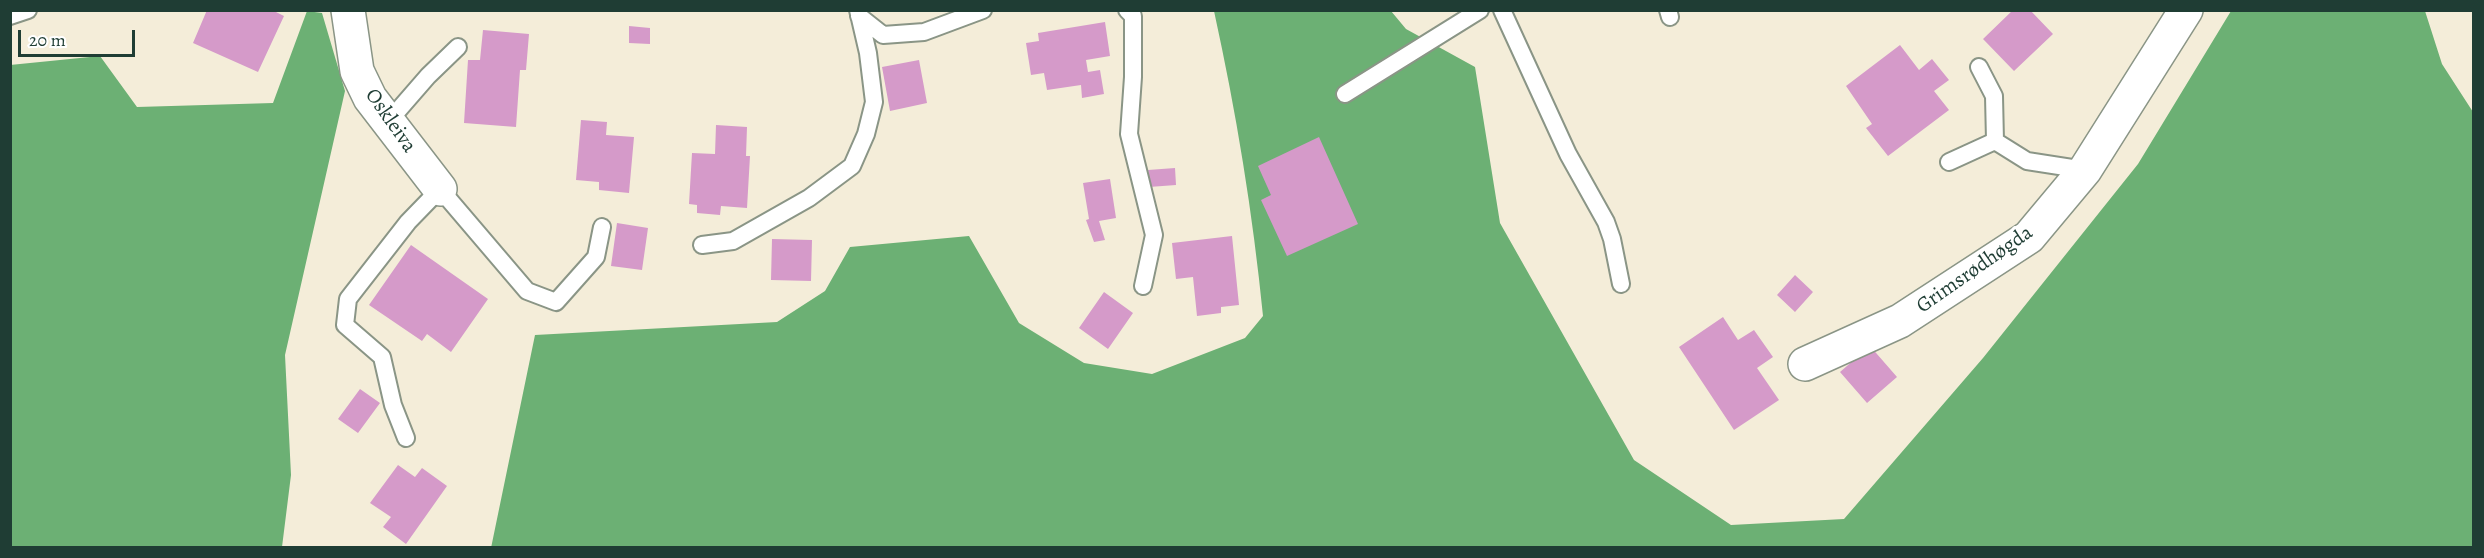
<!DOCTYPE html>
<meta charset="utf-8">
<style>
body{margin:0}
#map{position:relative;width:2484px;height:558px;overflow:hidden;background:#f4edd9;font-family:Alegreya,serif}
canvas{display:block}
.frame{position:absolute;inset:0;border:12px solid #1f3d34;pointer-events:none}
.scale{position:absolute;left:18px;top:30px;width:117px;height:27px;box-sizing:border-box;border:3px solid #1f3d34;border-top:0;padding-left:8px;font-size:18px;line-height:21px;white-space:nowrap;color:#1f3d34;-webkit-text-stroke:4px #fff;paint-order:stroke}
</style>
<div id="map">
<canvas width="2484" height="558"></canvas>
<div class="frame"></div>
<div class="scale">20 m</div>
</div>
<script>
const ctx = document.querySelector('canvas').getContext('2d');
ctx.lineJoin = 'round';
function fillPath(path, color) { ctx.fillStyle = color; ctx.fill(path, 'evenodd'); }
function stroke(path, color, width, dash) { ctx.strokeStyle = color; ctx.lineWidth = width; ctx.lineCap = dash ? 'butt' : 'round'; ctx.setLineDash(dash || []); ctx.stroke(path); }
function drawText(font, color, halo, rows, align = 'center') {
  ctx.font = font + ' Alegreya,serif'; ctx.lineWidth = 6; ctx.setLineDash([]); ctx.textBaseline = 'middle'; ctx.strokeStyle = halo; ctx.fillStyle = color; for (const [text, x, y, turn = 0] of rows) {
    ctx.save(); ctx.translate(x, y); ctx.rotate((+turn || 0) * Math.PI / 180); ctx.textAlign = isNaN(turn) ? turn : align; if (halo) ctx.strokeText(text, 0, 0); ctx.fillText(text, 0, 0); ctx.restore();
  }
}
const forest = new Path2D(`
 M307,11L322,13L345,91L285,355L291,475L282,547H11L10,65L100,56L137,107L273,103Z
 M1214,11H1391L1406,29L1475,67L1500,223L1634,460L1731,525L1844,519L1983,358L2138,164L2231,11H2425L2442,64L2473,112V547L491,548L535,335L777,322L825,291L850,247L969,236L1019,323L1084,363L1152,374L1245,338L1263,316C1253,214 1236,111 1214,11Z`);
const building = new Path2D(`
 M207,10H272L284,16L258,72L193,43Z
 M2013,10H2030L2053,34L2014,71L1983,39Z
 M1105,22L1110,56L1086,60L1088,72L1100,70L1104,94L1082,98L1081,85L1047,90L1044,73L1031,75L1026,43L1039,41L1038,33Z
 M629,26L650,28V44L629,43Z
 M483,30L529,34L526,70H520L516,127L464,123L468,60H480Z
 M1900,45L1919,70L1932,59L1949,80L1934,91L1949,110L1888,156L1866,128L1872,124L1846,86Z
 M919,60L927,103L890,111L882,67Z
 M581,120L607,122L606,135L634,137L629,193L599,190V182L576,180Z
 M716,125L747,127L746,156H750L747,208L721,206L720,215L697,213V205L689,204L692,153L715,154Z
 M1319,137L1358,224L1287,256L1261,200L1271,195L1258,166Z
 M1175,168L1176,185L1149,187L1148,170Z
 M1110,179L1116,218L1099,221L1105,240L1094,242L1086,220L1089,219L1083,183Z
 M617,223L648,228L642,270L611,266Z
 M1232,236L1239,305L1221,307V313L1197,316L1193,277L1176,279L1172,243Z
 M772,239L812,240L811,281L771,280Z
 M411,245L488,299L451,352L427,334L422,341L369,305Z
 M1795,275L1813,292L1795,312L1777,295Z
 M1104,292L1133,313L1108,349L1079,328Z
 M1723,317L1738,340L1754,330L1773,357L1757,368L1779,400L1734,430L1679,347Z
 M1870,346L1897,377L1867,403L1840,372Z
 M360,389L380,403L358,433L338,419Z
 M398,465L415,477L422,468L447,486L406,544L383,527L391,517L370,503Z`);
const lane = new Path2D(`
 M1127,10L1133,16V77L1129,134L1154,235L1143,286
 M1502,10L1568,154L1606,222L1612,239L1621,284
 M1668,10L1670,17
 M10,16L28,10
 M859,16L883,35L924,32L983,10
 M1979,67L1994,96L1995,141L2027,161L2085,170
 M1345,94L1480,10
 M388,122L428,76L458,47
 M1949,162L1995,141
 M702,245L733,241L809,198L852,166L866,134L874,102L868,53L858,10
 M406,438L393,405L382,357L345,325L348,299L408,222L440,189L527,291L556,302L596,257L602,227`);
const street = new Path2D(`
 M348,10L357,71L370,98L440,189
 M1805,364L1900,321L2029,237L2085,170L2186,10`);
const streetNames = [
 ["Oskleiva",390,121,55],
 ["Grimsrødhøgda",1975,270,-35]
];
fillPath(forest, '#6cb074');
fillPath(building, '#d59ac9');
stroke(lane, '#8a9586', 20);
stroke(street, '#8a9586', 36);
stroke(lane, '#fff', 16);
stroke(street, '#fff', 33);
drawText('21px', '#1f3d34', '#fff', streetNames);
</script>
